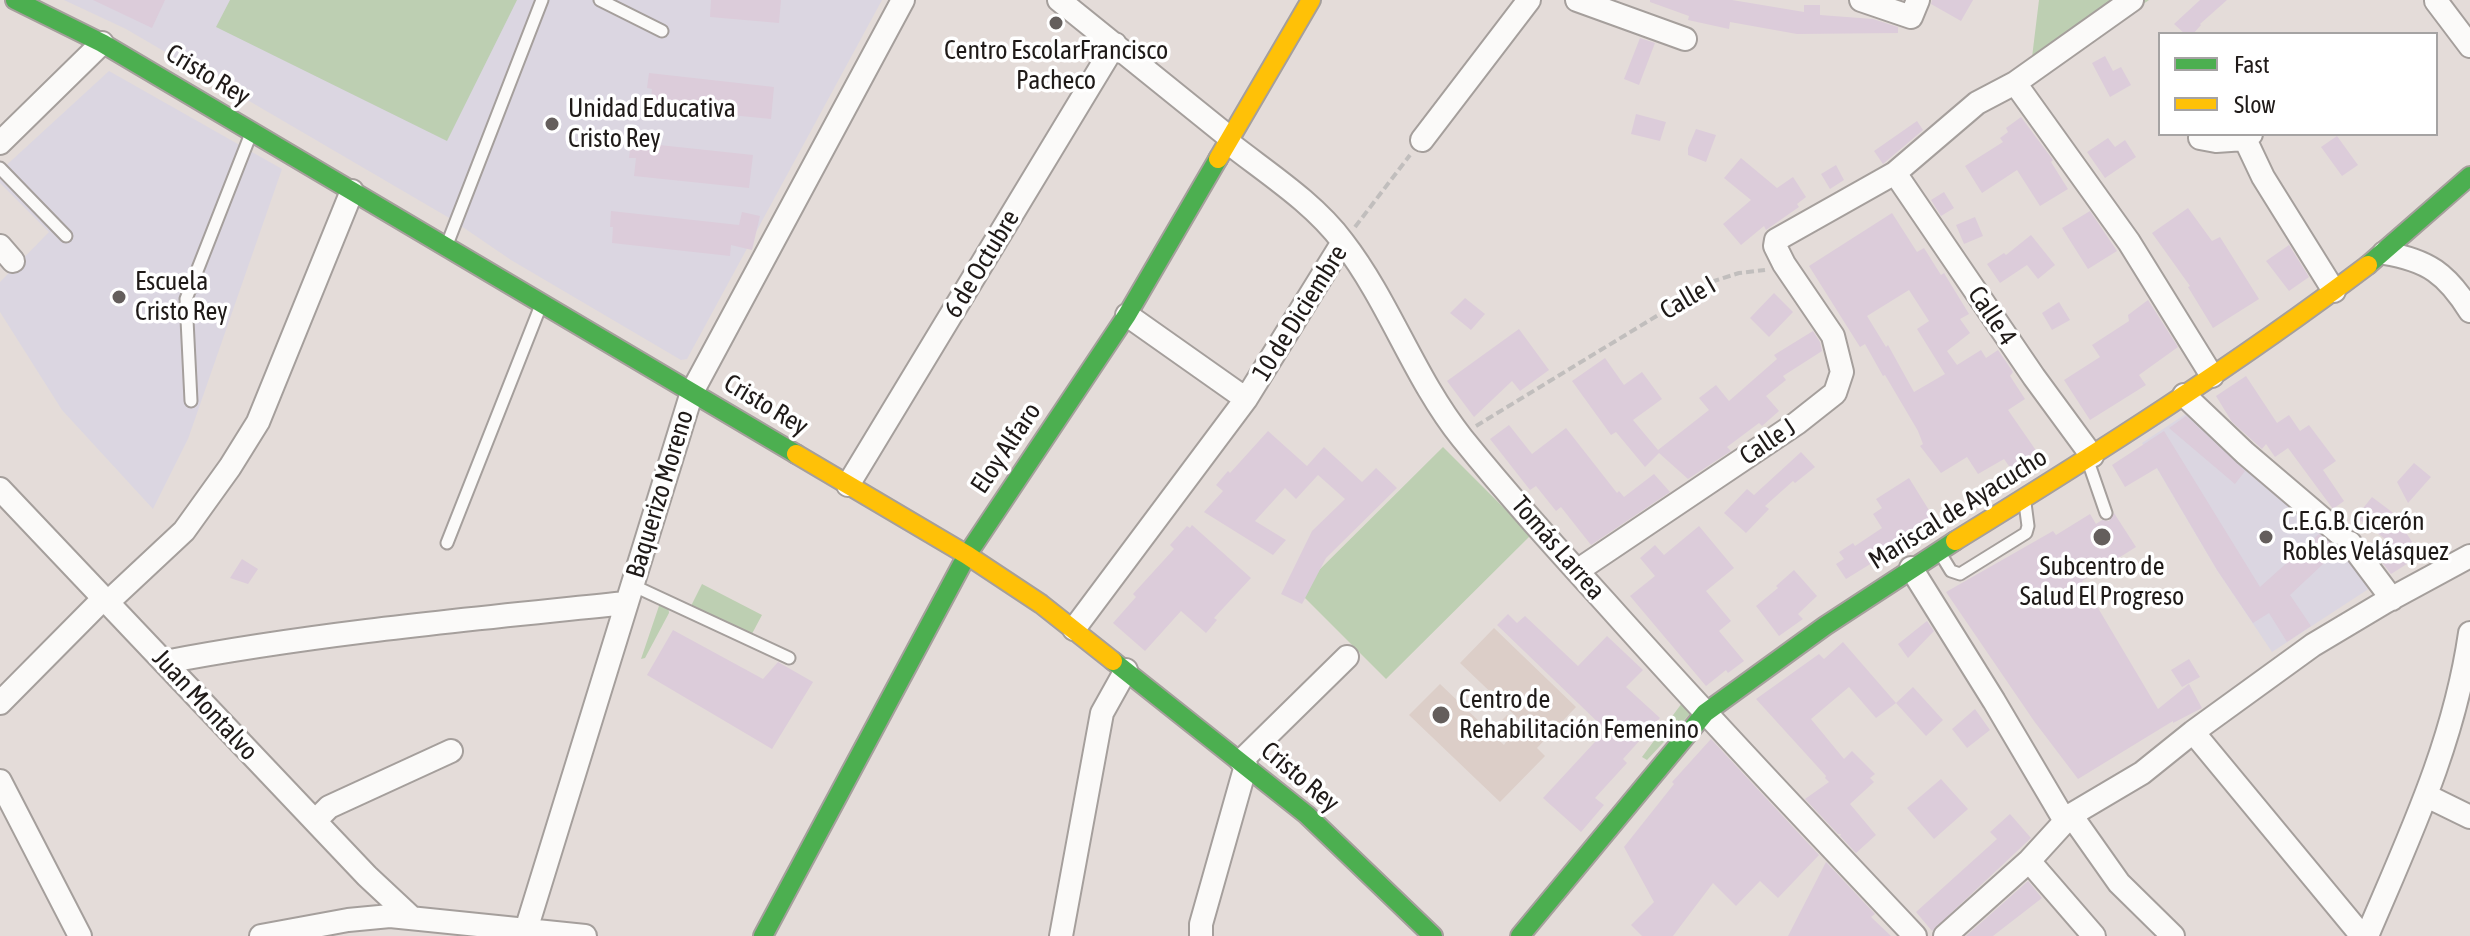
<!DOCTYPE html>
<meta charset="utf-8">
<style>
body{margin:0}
#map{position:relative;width:2470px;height:936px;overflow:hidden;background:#e4dcd9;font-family:"Asap Condensed",sans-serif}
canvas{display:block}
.legend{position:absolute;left:2158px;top:32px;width:280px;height:104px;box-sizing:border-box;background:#fff;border:2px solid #a5a3a3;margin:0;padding:10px 14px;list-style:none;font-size:24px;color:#1f1a18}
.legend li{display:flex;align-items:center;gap:16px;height:40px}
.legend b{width:40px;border:2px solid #a5a3a3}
</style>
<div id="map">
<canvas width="2470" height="936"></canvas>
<ul class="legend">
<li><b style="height:10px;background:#4caf50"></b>Fast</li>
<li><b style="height:10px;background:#ffc107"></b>Slow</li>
</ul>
</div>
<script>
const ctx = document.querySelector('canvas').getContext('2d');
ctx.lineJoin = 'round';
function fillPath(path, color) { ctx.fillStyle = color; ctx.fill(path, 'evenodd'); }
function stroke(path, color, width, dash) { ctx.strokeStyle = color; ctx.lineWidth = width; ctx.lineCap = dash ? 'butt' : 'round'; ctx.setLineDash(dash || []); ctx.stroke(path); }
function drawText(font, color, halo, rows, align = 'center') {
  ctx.font = font + ' "Asap Condensed",sans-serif'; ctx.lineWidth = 7; ctx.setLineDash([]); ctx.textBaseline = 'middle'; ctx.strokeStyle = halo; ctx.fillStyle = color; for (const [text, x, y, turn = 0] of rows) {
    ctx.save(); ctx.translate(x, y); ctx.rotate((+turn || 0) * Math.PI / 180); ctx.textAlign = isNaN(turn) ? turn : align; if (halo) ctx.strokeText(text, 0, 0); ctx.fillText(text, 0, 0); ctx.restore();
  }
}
const built = new Path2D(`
 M1494,628L1576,707L1537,748L1545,756L1500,802L1409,715L1440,684L1504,745L1506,742L1493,729L1507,715L1520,727L1524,724L1460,663Z`);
const education = new Path2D(`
 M64,0H882L687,359L681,360L511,260L451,219L126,29Z
 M109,71L282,169L188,439L153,509L62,410L0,312V282L49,232L0,183V171Z
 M2190,411L2344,545L2373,586L2272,652L2217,570L2142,443Z`);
const green = new Path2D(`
 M230,0H517L447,141L216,27Z
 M2039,0H2149L2029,82Z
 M1443,447L1531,535L1386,679L1298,591Z
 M702,584L762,615L746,645L687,614Z
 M661,600L668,605L669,613L645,658L641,659Z
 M1682,703L1691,713L1647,760L1642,757Z`);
const building = new Path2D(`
 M93,0H165L152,28Z
 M711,0H781L779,23L710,17Z
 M1650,0H1732L1804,12V5H1820V15L1873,19L1898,27V33L1797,34L1730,22L1729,29L1688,20L1689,16L1650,2Z
 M1932,0H1973L1961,21L1931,4Z
 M2200,0H2227L2200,24L2201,25L2193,34H2185L2174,24Z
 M1640,38L1655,43L1639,85L1624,79Z
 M2105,56L2113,71L2121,67L2131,85L2110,97L2092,63Z
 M649,73L774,87L771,119L650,107L652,89L647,88Z
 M1636,114L1666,122L1660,141L1631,134Z
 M2021,117L2053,160L2051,162L2068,189L2040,206L2017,170L1982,193L1965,166L2003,142L2000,138L2008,132L2006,128Z
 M1917,121L1923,130L1883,164L1874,151Z
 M1696,129L1716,135L1706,162L1688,155V148Z
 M2337,136L2358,165L2342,176L2321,147Z
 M2108,138L2115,147L2125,140L2136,157L2105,178L2087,152Z
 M631,142L753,155L749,188L634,176L636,158H629Z
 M1741,158L1777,188L1793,177L1806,197L1797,204L1799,207L1766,230L1764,226L1741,245L1723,224L1751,200L1724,178Z
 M1836,165L1844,180L1830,189L1821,174Z
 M1944,192L1954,208L1941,216L1931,200Z
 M2188,208L2212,241L2220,237L2259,299L2213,328L2188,287L2190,286L2152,233Z
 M611,211L739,225L742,212L760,216L752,250L731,245L730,256L612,243L613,227H610Z
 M2090,211L2117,251L2088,269L2062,228Z
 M1892,213L1917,252L1924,248L1941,275L1944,273L1969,314L1960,319L1970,333L1947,351L1957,365L1981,350L1986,358L1998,350L2013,372L2010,376L2025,399L2008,410L2044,462L2018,479L2004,459L1978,474L1967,457L1941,473L1920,446L1923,444L1918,431L1885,375L1883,376L1865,344L1860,347L1809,266ZM1909,290L1929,321L1917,329L1945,374L1914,392L1888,345L1886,347L1867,316Z
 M1975,217L1983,236L1964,244L1956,225Z
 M2031,235L2055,265L2038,279L2027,265L2000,283L1987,264L2004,253L2006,255Z
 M2289,245L2309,277L2289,291L2266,261Z
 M1774,293L1793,312L1769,337L1750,318Z
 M1465,298L1485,314L1471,330L1450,313Z
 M2148,300L2178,347L2139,375L2146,385L2090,420L2064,380L2100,357L2092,345L2129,321L2128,315Z
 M2059,302L2070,320L2052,330L2042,313Z
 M1519,329L1549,370L1520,391L1512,381L1474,417L1447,381Z
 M1813,331L1820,342L1822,351L1783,376L1786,380L1766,396L1779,411L1762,426L1759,423L1727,447L1731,451L1688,479L1659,453L1645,467L1616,432L1611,435L1572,381L1605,358L1624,385L1642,372L1662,399L1633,420L1658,450L1709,410L1699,398L1716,385L1729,401L1777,359L1774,355Z
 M2246,376L2277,423L2289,415L2300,431L2309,425L2336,461L2323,470L2344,501L2333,509L2288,448L2275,457L2266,444L2262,449L2232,422L2216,396Z
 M2186,416L2245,471L2235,484L2169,428Z
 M1509,425L1532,454L1566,428L1617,493L1619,491L1624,497L1654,474L1670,492L1591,545L1561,507L1556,511L1536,486L1530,490L1490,439Z
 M1268,431L1307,466L1324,447L1362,482L1376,468L1397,488L1326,558L1302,604L1281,594L1312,531L1345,499L1318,475L1296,499L1285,488L1255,521L1286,540L1273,555L1204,512L1223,491L1216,485L1228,471L1230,473Z
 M2164,431L2260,587L2319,534L2337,547L2338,550L2290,595L2311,626L2287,642L2269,613L2253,623L2217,570L2157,468L2125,487L2112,465Z
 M1801,452L1815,467L1795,483L1793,481L1765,506L1769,509L1746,533L1724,513L1747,489L1754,495Z
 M2414,463L2431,477L2408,503L2397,482Z
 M1909,478L1937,523L1846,579L1836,564L1844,559L1839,552L1853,543L1855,546L1882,528L1873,514L1882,508L1876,499Z
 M2372,497L2392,512L2421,555L2391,574L2374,552L2389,542L2356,517Z
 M2114,513L2136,547L2082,581L2158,709L2189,684L2202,708L2173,723V721L2078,779L2034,721L1946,592L2053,531L2056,535L2090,514L2096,524L2102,520L2109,521Z
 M1192,525L1251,578L1214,618L1217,620L1206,633L1181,611L1145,651L1113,623L1136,597L1133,594L1174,549L1170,545L1187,526L1190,528Z
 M1699,526L1734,568L1706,591L1731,621L1719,631L1744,661L1728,673L1726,670L1706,686L1630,596L1655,576L1640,558L1655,545L1664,555Z
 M242,559L258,569L248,584L230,578Z
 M1794,570L1817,596L1798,614L1803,619L1779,636L1756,606L1778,588L1776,586Z
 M1508,614L1517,623L1525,616L1578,666L1607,636L1643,670L1626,687L1660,718L1623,759L1627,763L1595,798L1604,805L1581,832L1543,798L1606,730L1497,625Z
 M1927,621L1934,631L1908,658L1898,644Z
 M673,630L763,679L778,662L813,682L772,749L647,675Z
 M1843,642L1896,703L1876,718L1849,687L1811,719L1844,759L1852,751L1875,774L1870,778L1874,782L1850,804L1876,835L1856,853L1840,836L1841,834H1838L1805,799L1829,782L1825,778L1826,776L1756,699L1819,654L1824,659Z
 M2189,659L2200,677L2182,687L2171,670Z
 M1913,687L1943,720L1926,736L1896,703Z
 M1975,709L1990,730L1967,748L1952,729Z
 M1711,739L1819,855L1778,898L1760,881L1736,906L1713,883L1673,936H1642L1631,925L1654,902L1624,847L1674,784L1672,782Z
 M1941,779L1968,809L1934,839L1907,808Z
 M2010,814L2031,838L1932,931L1916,912L1997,839L1990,832Z
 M1826,862L1875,914L1871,917L1891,936H1788Z
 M2028,881L2042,898L1993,936H1966Z`);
const path = new Path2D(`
 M1355,227L1410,155
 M1476,426L1714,281L1739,273L1765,270`);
const lane = new Path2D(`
 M600,0L662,31
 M0,168L66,236
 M448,242L542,0
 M191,401L186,299L250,136
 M2089,464L2106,513
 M447,543L541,305
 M1940,553L1951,571L1960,574L2026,533L2028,526L2025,503
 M632,585L789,658`);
const street = new Path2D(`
 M1059,0L1230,138
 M1577,0L1685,39
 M1861,0L1911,17L1918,0
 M2436,1L2470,46
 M2015,83L2129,242L2212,376
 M2251,134L2245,139L2263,177L2334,291
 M2200,138L2216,141L2245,139
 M1422,140L1529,0
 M0,143L102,43
 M1229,143C1267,173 1313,202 1343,242C1390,303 1414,378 1462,438C1508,495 1557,549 1606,603C1707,716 1811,826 1915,936
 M1895,173L2034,377L2092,456
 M0,246L13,261
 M2384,253C2428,260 2447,274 2470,311
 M1127,315L1246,399
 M2184,395L2245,453L2339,533
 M848,485L1115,44
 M0,489L367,876L412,918
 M2350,543L2392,599
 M1911,568L1994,701L2062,816L2071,815
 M1577,571L1797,423L1835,393L1842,372L1833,336L1784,264L1775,246L1776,240L1895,173L1977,103L2015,83L2132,0
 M108,602L184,531L230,467L258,422L352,191
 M1074,629L1246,399L1343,242
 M165,662C317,633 472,619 626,603
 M0,703L104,598
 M2193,732L2362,936
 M1241,761L1347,657
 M0,781L80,936
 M2427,796L2470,817
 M2071,815L2119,883L2173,936
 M315,821L329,807L451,751
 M2029,861L2094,936
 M526,930L692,392L903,0
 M261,936L348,920L390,916L585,936
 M1061,936L1102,713L1126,670
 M1201,936V924L1246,765
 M1945,936L2029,861L2071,815L2142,773L2193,732L2313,645L2385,602L2470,556
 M2367,936C2410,835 2454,743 2470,633`);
const fast = new Path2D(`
 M15,0L102,43L796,454
 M2368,265L2470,176
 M1113,661L1307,815L1433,936
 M763,936L967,555L1127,315L1218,159
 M1520,936L1705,713L1825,626L1955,541`);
const slow = new Path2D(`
 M1218,159L1311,0
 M796,454L967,555L1041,604L1113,661
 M1955,541C2096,454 2236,365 2368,265`);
const markers = [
 [1056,23,8,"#645e5c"],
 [552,124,8,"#645e5c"],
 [119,297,8,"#645e5c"],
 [2102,537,10,"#645e5c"],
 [2266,537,8,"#645e5c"],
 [1441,715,10,"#645e5c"]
];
const poiNames = [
 ["Centro EscolarFrancisco",1056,51,"center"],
 ["Pacheco",1056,81,"center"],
 ["Unidad Educativa",568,109],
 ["Cristo Rey",568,139],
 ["Escuela",135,282],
 ["Cristo Rey",135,312],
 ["C.E.G.B. Cicerón",2282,522],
 ["Robles Velásquez",2282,552],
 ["Subcentro de",2102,567,"center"],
 ["Salud El Progreso",2102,597,"center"],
 ["Centro de",1459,700],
 ["Rehabilitación Femenino",1459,730]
];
const streetNames = [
 ["Cristo Rey",208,75,31],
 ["6 de Octubre",982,264,-59],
 ["Calle I",1688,298,-30],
 ["10 de Diciembre",1300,313,-58],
 ["Calle 4",1992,316,56],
 ["Cristo Rey",766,405,31],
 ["Calle J",1768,442,-34],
 ["Eloy Alfaro",1006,448,-56],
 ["Baquerizo Moreno",660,494,-73],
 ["Mariscal de Ayacucho",1958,509,-32],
 ["Tomás Larrea",1558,548,49],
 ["Juan Montalvo",205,705,47],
 ["Cristo Rey",1300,777,40]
];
fillPath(built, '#dccec8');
fillPath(education, '#dbd6e1');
fillPath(green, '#bdcfb2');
fillPath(building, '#dcccda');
stroke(lane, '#a59f9c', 15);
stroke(street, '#a59f9c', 26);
stroke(fast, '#a59f9c', 22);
stroke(slow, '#a59f9c', 22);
stroke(path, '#c1bebd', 4, [8, 4]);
stroke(lane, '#fbfaf9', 11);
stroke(street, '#fbfaf9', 22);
stroke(fast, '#4caf50', 18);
stroke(slow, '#ffc107', 18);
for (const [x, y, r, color] of markers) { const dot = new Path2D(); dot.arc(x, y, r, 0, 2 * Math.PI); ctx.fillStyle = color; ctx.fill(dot); stroke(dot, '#fff', 3); }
drawText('26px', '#1f1a18', '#fff', poiNames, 'left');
drawText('26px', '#1f1a18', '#fff', streetNames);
</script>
